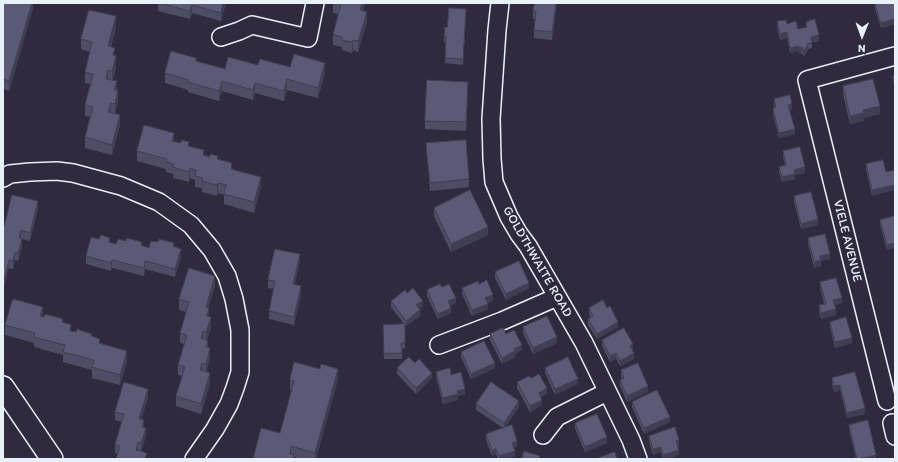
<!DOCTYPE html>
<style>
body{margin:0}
#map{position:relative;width:898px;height:462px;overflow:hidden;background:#2f2a3d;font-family:Itim,sans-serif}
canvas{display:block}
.frame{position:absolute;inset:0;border:4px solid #e8f1f8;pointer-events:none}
.north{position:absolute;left:842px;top:16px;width:40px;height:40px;-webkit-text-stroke:3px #2f2a3d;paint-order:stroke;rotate:181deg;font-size:11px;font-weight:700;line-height:16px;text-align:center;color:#e8f1f8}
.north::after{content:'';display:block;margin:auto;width:14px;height:18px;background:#e8f1f8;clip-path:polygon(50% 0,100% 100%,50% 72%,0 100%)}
</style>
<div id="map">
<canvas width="898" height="462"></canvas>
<div class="frame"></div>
<div class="north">N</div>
</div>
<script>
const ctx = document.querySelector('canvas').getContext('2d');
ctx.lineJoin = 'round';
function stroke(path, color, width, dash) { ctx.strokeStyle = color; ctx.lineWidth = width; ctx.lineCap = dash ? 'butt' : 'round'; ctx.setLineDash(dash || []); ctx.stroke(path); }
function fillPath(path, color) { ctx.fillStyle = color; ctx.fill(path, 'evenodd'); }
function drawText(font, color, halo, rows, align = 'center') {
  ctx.font = font + ' Itim,sans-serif'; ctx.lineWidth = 3.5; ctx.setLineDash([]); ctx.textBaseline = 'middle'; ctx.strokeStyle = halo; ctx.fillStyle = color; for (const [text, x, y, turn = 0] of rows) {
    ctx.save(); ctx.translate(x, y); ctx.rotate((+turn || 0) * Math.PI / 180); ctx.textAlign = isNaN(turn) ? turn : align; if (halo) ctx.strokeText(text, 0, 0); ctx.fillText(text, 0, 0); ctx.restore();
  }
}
const minor = new Path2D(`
 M500,3L497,30L491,119L492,159L494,182L509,217L519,234L528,246L584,343L631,440L638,459
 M221,37L239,31L252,25L308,38L315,3
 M3,178L10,174L30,172L57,171L73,173L121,186L159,202L191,225L212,250L227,276L234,299L240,330V372L235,388L229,404L215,429L194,459
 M439,345L502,321L557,297
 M887,401L807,80L895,56
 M892,423L895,436
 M543,435L557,417L607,392`);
const tertiary = new Path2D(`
 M3,387L52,459`);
const wall = new Path2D(`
 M3,3H33V8L9,91L3,89Z
 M158,3H226L221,21L192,13L190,19L158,11Z
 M333,3H365L363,11L367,22L358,52L353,50L352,53L342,50V47L333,45V34L338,14L333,13Z
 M535,3H557L552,40L534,38V30L535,19H533V11Z
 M875,3L895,24L881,28L875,9Z
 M466,15L463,65L445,63L446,42H444V36L447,27Z
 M777,21L787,24L798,29L806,27V22L819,41L812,42V48L808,49V52H806V55L803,56L802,53L799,54V51L790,53L787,38L780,40L777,27Z
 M116,27L111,47L115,56L116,67L113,80L117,90L118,101L115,114L120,125L112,155L85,148V137L90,117L85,116V105L90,84L85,83V72L90,52L81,49V39Z
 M196,61L225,69L258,65L290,67L325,73L318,98L287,90L284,101L255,93L253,100L222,91L219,101L188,92V90L165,83V73Z
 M893,76H895V93L893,82Z
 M843,86L880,114L864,118V121L850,124L843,94Z
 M468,90L466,131L425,129V121Z
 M774,99L792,110H790L795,134L779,138L773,114V108H775L774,105Z
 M174,142L189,146L204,156L218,159L261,187L254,213L224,204V195L218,193L217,196L202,192V188L195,187V180L190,178L189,182L173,178V174L166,172V169L137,161V151Z
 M426,143L469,179V187L430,191L426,151Z
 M783,151L805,173L795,175V179L782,182L779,172V167L785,165L783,157Z
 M883,160L872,196L866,170V164Z
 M794,196L818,225L801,229L794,202Z
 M434,208L488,235L451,252L434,216Z
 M38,209L30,241L22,239V247L18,261L15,260L13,269L9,268L4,226Z
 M895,216L887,250L880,225V220Z
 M808,238L830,259L821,261V266L814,268L808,244Z
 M110,243L116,244L142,246L149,248L174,247L181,257L175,277L145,269L144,276L112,268L111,271L86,264V256Z
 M300,262L294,284L301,294L294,325L269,319V311L274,289L268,288V280Z
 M495,272L529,288L506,300L495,278Z
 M820,282L842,303L835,305L836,315L821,319L819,311V305L824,304L820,288Z
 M479,284L493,300L488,303V309L472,316L462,294V288Z
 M215,286L208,308L211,327L207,340L210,359L206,372L210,384L201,414L176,406V396L182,376L178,375V365L184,344L180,343V333L186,312L179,310V299Z
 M442,287L456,303L450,306L451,313L438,319L427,296V290Z
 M407,293L423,306L419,309L420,316L406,326L405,325V348L402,349V359H384L383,325L404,324L391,307V301Z
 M589,308H607L618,327L597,339L588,325V319L591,318L589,314Z
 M43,317L63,322L71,331L92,336L100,343L127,361L120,385L92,378V370L63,362V355L34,347V343L5,335V325Z
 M830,322L852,343L835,348L830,327Z
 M523,327L557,343L533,354L523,333Z
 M490,334L522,350L515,354V357L502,364L490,340Z
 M602,340L633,350H632L634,359L620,366L616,359L610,362L602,346Z
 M461,352L495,368L471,379L461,357Z
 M415,363L432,378L416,394L397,374V368Z
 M545,368L578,384L555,395L545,373Z
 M621,370L648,392L627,402L620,386V380L622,379L621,376Z
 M436,372L451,375L465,394L458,396V400L443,404L436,377Z
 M855,372L865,414L847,418L840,390L834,392L832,384V378Z
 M531,378L547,394L541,397L542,405L530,412L517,388V382Z
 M338,379L316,459H301L294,457V459L280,433L292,391L290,390V380Z
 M148,397L141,420L146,436L141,451L147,459L115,453V444L122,422L115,420V412Z
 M632,402L670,422L644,434L632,407Z
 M476,404L519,407L505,427L517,447L514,448L515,456L507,459H498L496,454L492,456L486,440V434L503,428L476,410Z
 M575,423L607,443L585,452L575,429Z
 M849,425L876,459H856L849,430Z
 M649,436L679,446H677L679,455L668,459H663L661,452L653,455L649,441Z`);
const shadedWall = new Path2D(`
 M32,3H33V8L9,91V81Z
 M223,3H226L221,21V13Z
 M362,3H365L360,20V10Z
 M556,3H557L552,40V32Z
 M192,5V13L190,19V11Z
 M367,12V22L358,52V41Z
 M116,16V27L108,57V46Z
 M895,19V24L881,28V23Z
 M787,32V38L780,40V34Z
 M819,35V41L811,43V37Z
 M353,40V50L352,53V42Z
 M799,46V51L790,53V48Z
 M808,46V52H806V55L803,56V50L806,47Z
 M802,47V53L799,54V48Z
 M116,56V67L112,81V71Z
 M325,63V73L318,98V88Z
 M108,70V80L106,79Z
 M287,79V90L284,101V91Z
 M117,81V92L114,90Z
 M222,81V91L219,101V91Z
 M255,83V93L253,100V90Z
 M118,90V101L115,114V104Z
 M111,103V113L108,112Z
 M792,104V110L788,111V105Z
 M880,106V114L864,118V121L850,124V116L863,110Z
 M120,115V125L112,155V145Z
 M795,129V134L779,138V133Z
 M174,133V143L172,141Z
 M805,167V173L795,175V179L782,182V177L794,170Z
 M190,168V178L189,182V172Z
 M261,177V187L254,213V202Z
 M218,183V193L217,196V185Z
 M895,185V190L872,196V190Z
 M38,201V209L30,241V233Z
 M818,219V225L801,229V224Z
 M488,227V235L451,252V244Z
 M21,230V238H19Z
 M22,239V247L18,261V253Z
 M895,243V248L887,250V245Z
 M181,249V257L175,277V269Z
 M15,252V260L13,269V261Z
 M300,254V262L293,292V284Z
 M830,254V259L821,261V266L814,268V262L820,256Z
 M9,260V268L3,292V284Z
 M112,260V268L111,271V263Z
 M145,261V269L144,276V268Z
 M215,276V286L206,317V307Z
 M529,283V288L506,300V294Z
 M301,286V294L294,325V317Z
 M493,295V300L485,304V298Z
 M456,298V303L448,307V301Z
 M842,298V303L833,306V300Z
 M423,301V306L416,311V305Z
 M488,304V309L472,316V310Z
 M43,307V318L40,316Z
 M209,308V318L207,316Z
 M451,308V313L438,319V314Z
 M836,309V315L821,319V313Z
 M420,310V316L406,326V321Z
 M211,317V327L206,342V332Z
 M618,322V327L597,339V334Z
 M203,331V341L201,338Z
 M557,337V343L533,354V348Z
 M852,338V343L835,348V342Z
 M633,344V350L630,352V346Z
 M522,345V350L515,354V357L502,364V358L514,349Z
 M210,348V359L206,374V364Z
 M127,351V361L120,385V375Z
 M616,353V359L610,362V356Z
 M634,353V359L620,366V361Z
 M202,363V373L200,370Z
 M495,363V368L471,379V374Z
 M338,369V379L316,459H315V453Z
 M210,373V384L201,414V404Z
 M432,373V378L416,394V388Z
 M578,379V384L555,395V389Z
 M840,385V390L834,392V386Z
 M648,386V392L627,402V396Z
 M547,388V394L539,398V393Z
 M148,389V397L139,427V419Z
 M465,389V394L458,396V400L443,404V398L457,391Z
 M542,400V405L530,412V406Z
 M519,401V407L504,428V423Z
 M865,408V414L847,418V413Z
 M670,417V422L644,434V428Z
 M144,420V428L142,427Z
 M146,428V436L141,451V443Z
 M607,437V443L585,452V447Z
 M679,440V446L676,447V441Z
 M517,441V447L512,449V443Z
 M138,442V450H136Z
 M661,447V452L653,455V449Z
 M496,449V454L492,456V450Z
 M679,450V455L668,459H663V455Z
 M515,451V456L507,459H499V456Z
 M876,455V459H857Z`);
const building = new Path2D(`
 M3,3H32L9,81L3,79Z
 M160,3H223L221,13L192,5L190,11Z
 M335,3H362L360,10L367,12L358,41L353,40L352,42L342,40V37L333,34L341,4Z
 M535,3H556L552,32L534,30L536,11H533Z
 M875,3H895V19L881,23Z
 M449,8L466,9L463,59L445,58L446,36H444L445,27H447Z
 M89,10L116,16L108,46L115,48L113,55L116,56L112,71L108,70L106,79L117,81L114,90H118L115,104L111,103L108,112L120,115L112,145L85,137L93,107L85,105L93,74L85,72L92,42L81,39Z
 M815,19L819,35L811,37L812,43L807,44L808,46L806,47V49L803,50L802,47L799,48V46L790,48L787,32L780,34L777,21L786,20L787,24L796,21L798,29L807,27L806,22Z
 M171,51L196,58V61L225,69L228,57L258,65L260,59L290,67L294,54L325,63L318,88L287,79L284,91L255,83L253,90L222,81L219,91L188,82L189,80L165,73Z
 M893,76H895V87Z
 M873,79L880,106L863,110L864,113L850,116L843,86Z
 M427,80L468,82L466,122L425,121Z
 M790,95L792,104L788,105L795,129L779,133L773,108L776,107L774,99Z
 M144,125L174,133L172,141L181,143V140L189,142L188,146L204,150L203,155L210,157V154L218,156L217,159L232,163L231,169L261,177L254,202L224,194L226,185L218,183L217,185L202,181L203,178L195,176L196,170L190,168L189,172L173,167L174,164L166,162L167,159L137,151Z
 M466,140L469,179L430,183L426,143Z
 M800,147L805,167L794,170L795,174L782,177L779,167L786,165L783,151Z
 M883,160L886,172L894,170L895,175V185L872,190L866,164Z
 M470,190L488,227L451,244L434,208Z
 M811,192L818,219L801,224L794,196Z
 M12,195L38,201L30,233L21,230L19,238L22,239L18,253L15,252L13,261L9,260L3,284V225L4,226Z
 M895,216V243L887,245L880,220Z
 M825,234L830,254L820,256L821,260L814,262L808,238Z
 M101,235L110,238L109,242L116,244L118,239L126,241L127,238L142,242L141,245L149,248L151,241L158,242L159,239L174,243L173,246L181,249L175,269L145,261L144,268L112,260L111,263L86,256L91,237L99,239Z
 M275,249L300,254L293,284L301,286L294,317L269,311L275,281L268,280Z
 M519,261L529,283L506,294L495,272Z
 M189,268L215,276L206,307L209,308L207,316L211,317L206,332L203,331L201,338L208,341L206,347L210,348L206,364L202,363L200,370L210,373L201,404L176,396L185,367L178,365L187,335L180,333L189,302L179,299Z
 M836,278L842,298L833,300L836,309L821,313L819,305L826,304L820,282Z
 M487,280L493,295L485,298L488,304L472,310L462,288L478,281L479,284Z
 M440,284L442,287L449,284L456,298L448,301L451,308L438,314L427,290Z
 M413,288L423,301L416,305L420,310L406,321L391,301L405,290L407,293Z
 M13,299L43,307L40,316L44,317L45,314L63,319L62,322L71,325L70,331L76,332L77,329L92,334L91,336L100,339L99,343L127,351L120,375L92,367L94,360L63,352L65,345L34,337L35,333L5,325Z
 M603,300L607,308L610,306L618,322L597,334L588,319L593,316L589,308Z
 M547,316L557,337L533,348L523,327Z
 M846,317L852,338L835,342L830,322Z
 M405,324V343H401L402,353L384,354L383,325Z
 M503,328L506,334L514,330L522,345L514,349L515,351L502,358L490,334Z
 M624,328L633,344L630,346L634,353L620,361L616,353L610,356L602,340Z
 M484,341L495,363L471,374L461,352Z
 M409,357L415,363L419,359L432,373L416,388L397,368Z
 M568,357L578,379L555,389L545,368Z
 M294,362L320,369L321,364L338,369L315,453L291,446L290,454L294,455L293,459H253L261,428L280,433L294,381L290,380Z
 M638,363L648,386L627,396L620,380L624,378L621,370Z
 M450,368L451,375L461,372L465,389L457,391L458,394L443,398L436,372Z
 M855,372L865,408L847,413L840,385L834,386L832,378Z
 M539,374L547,388L539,393L542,400L530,406L517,382L529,376L531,378Z
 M124,382L148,389L139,419L144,420L142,427L146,428L141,443L138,442L136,450L147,453L145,459H116L120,446L115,444L124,414L115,412Z
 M491,382L519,401L504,423L476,404Z
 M657,390L670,417L644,428L632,402Z
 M597,414L607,437L585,447L575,423Z
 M868,420L876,455L857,459L849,425Z
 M512,425L517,441L512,443L515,451L499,456L496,449L492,450L486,434Z
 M675,427L679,440L676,441L679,450L663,455L661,447L653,449L649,436Z
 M524,451L540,456L539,459H522Z
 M615,452L617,459H595Z`);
const streetNames = [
 ["VIELE AVENUE",847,241,76],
 ["GOLDTHWAITE ROAD",537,262,60]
];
stroke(minor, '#e8f1f8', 20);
stroke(tertiary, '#e8f1f8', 24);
stroke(minor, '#2f2a3d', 17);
stroke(tertiary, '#2f2a3d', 21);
fillPath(wall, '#4f4d66');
fillPath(shadedWall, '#403e53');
fillPath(building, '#5c5977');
stroke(building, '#403e53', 1);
drawText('13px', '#e8f1f8', '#2f2a3d', streetNames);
</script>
